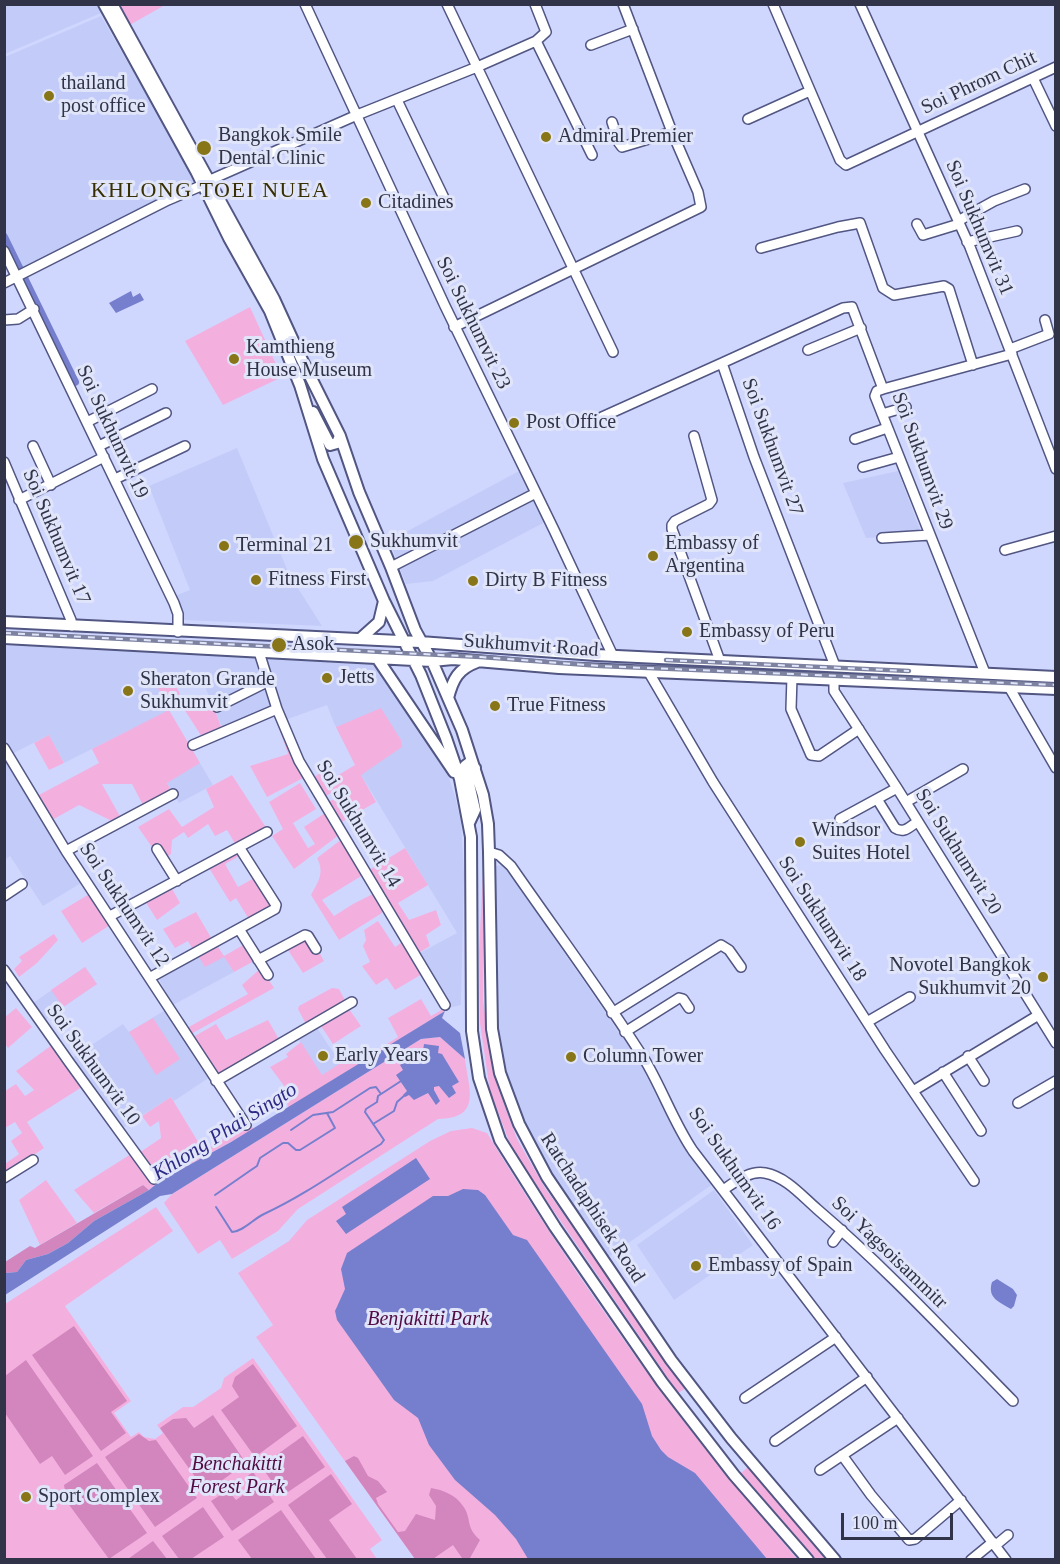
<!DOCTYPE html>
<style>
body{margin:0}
#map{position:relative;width:1060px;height:1564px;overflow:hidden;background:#d0d7ff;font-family:"Times New Roman",serif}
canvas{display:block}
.frame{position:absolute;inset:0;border:6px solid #313448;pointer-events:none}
.scale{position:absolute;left:841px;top:1513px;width:112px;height:27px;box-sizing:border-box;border:3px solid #313448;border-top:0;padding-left:8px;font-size:18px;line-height:21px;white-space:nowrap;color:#313448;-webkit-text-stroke:4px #e1e5fa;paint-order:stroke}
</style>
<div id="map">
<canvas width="1060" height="1564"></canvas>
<div class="frame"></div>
<div class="scale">100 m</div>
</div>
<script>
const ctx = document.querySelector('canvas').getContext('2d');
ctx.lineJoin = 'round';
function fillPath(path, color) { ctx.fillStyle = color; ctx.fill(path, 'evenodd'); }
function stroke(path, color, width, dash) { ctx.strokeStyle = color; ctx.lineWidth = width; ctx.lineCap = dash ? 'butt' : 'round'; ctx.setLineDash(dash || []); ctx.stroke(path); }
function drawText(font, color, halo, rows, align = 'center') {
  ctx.font = font + ' "Times New Roman",serif'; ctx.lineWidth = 6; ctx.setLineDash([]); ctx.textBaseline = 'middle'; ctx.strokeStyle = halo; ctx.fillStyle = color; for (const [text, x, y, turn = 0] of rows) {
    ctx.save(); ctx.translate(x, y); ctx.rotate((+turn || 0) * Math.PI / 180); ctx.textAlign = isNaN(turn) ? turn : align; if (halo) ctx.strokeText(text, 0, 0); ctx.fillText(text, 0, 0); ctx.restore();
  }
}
const built = new Path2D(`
 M5,4L97,5L101,13L5,54Z
 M101,16L196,181L22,268L5,232V57Z
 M237,448L289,574L322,626L182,620L172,597L190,590L149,486Z
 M521,470L547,521L433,581L406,584L389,541Z
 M898,471L922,535L866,538L843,483Z
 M97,644L152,652L378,665L444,763L455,796L461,822L464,874L461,1005L448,1008L416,955L457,933L361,775L334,723L327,705L285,720L282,710L225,734L200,675L155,680L170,713L213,785L179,803L134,728L64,763L49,735L12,754L5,741L4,646Z
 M4,752L83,882L43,906L10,856L5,860Z
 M504,865L640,1063L688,1151L713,1184L607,1258L519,1122L501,1074L492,1024L494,866Z
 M216,944L234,972L173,1005L157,976Z
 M85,967L97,984L45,1020L33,1003Z
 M167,1009L210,1077L174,1101L171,1097L121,1129L87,1082L72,1058L123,1024L129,1032Z
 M317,1028L345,1070L326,1082L298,1039Z
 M714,1190L753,1245L674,1300L637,1245Z`);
const green = new Path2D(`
 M117,5H165L128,26Z
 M250,307L282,377L223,405L185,341Z
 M172,678L180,694L166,704L154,680Z
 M209,695L222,729L202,737L184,709L199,698Z
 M381,708L401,740L402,747L361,775L376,802L340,823L328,802L347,793L343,786L324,797L313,778L320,773L325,783L355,765L336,727Z
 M169,710L200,763L167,783L172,792L144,807L132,784H102L122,820L116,823L79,805L52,820L37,796L99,763L92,749Z
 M276,712L305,777L267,797L250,766L288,754L274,713Z
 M49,735L64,763L49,770L34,743Z
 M232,775L267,829L236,845L227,830L215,836L208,824L188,838L184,832L172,840L171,854L165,858L154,850L138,827L169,809L182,827L214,807L206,789Z
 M300,783L316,809L293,823L308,848L315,844L304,827L325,813L339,835L294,869L272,836L283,829L269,802Z
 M342,839L363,875L322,900L334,916L353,904L375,893L383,907L382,913L339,940L311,895C318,882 325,873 317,858Z
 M405,848L428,885L398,903L409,920L436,910L441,925L426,935L430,946L417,954L369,870Z
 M238,851L241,855L225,864L238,887L256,877L274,905L250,921L236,898L230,902L209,868Z
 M484,852L483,1001L496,1082L508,1115L517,1139L545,1188L686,1388L678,1393L521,1163L509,1141L490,1091L480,1023L479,952Z
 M171,887L180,903L157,920L145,901Z
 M91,893L112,924L82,943L61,911Z
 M196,912L213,941L194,952L188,941L175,948L163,929Z
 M378,921L395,947L404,941L424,973L395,990L387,978L376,985L362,966L370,962L363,946L366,940L364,930Z
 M54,934L58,940L37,963L19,977L14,969L22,961L19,957Z
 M303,937L319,952L324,961L303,973L286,947Z
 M216,944L224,956L245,944L256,960L234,972L224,957L205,967L197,954Z
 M85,967L97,984L63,1007L51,990Z
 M261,968L274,988L191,1034L187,1028L248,994L242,985Z
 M332,988L339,989L346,1002L307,1026L298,1009L299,1006Z
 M421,999L431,1016L447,1007L445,1011L288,1108L285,1087L270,1067L288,1057L286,1054L301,1042L322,1075L358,1052L363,1059L398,1037L388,1018Z
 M16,1008L32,1027L8,1048L5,1044V1017Z
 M349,1009L361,1026L333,1044L321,1026Z
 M153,1018L180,1059L156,1075L129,1032Z
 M268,1020L280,1041L217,1077L193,1037L216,1024L226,1040Z
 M440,1037L465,1059C469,1091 482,1118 438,1119L298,1209L278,1231L232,1259L220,1240L198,1254L164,1203L172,1194L421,1039Z
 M52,1045L82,1087L27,1122L44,1148L5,1175V1164L19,1154L11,1141L22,1133L15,1122L5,1128V1091L16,1084L25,1096L34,1090L16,1071Z
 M171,1097L203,1150L250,1125L254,1129L160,1181L149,1190L143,1185L94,1213L74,1190L131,1154L139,1153L161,1138L159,1121L150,1127L142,1116Z
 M472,1128L487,1133C540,1220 597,1304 657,1386C701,1446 750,1503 797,1559H415L256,1337L273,1325L238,1273L289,1241L307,1220L430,1141L451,1131Z
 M46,1180L77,1223L40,1245L19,1200Z
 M156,1207L173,1231L65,1306L131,1401L114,1413L131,1437L139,1432L144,1437L155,1439L163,1433L157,1425L183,1407H193L221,1388L224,1378L253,1358L382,1540L370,1549L377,1559H5V1304Z
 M748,1467L825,1559H816L741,1473Z`);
const forest = new Path2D(`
 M143,1185L149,1190L94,1221L68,1243L48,1254L26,1260L17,1272L5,1273V1262L30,1246L35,1248Z
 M74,1326L127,1401L111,1412L126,1433L101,1451L32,1355Z
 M26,1360L93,1456L65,1475L52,1456L40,1464L5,1413V1376Z
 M253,1364L297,1426L255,1457L221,1410L239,1397L232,1386L235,1377Z
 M213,1415L246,1463L206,1492L160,1428L173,1419L186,1418L194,1428Z
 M139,1434L149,1441L156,1440L197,1498L155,1527L105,1457Z
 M303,1436L325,1467L282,1496L261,1466Z
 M354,1456L358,1458L368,1476L378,1481L387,1492L376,1498L378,1504L398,1532L405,1531L416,1514L435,1520L436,1506L429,1495L431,1488C443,1490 456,1495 463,1506C472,1518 465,1527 480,1540L470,1558H462L453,1545L433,1559H415L345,1461Z
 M97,1463L147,1533L109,1559L67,1502L64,1485Z
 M253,1472L274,1502L232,1531L211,1501L228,1490L236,1500L253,1488L246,1477Z
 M331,1474L352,1504L329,1520L357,1559H327L288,1505Z
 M203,1507L224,1537L191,1559H179L162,1536Z
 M281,1510L316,1559H252L238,1540Z
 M153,1541L167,1559H128Z`);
const water = new Path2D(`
 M131,291L133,297L140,293L144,300L116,313L109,303Z
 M445,1011L442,1018L460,1033L465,1059L440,1037L421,1039L172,1194L160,1196L5,1295V1273L17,1272L26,1260L48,1254L68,1243L94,1221L149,1190L160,1181L231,1142Z
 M424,1044L439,1046L438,1053L442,1054L459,1082L452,1086L456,1093L449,1098L439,1086L434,1087V1090L440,1101L436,1105L428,1093L414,1100L409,1095L405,1097L403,1095L407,1091L396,1075L403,1070L400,1065L413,1056L415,1050L423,1051Z
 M416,1158L430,1179L346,1234L336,1221L346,1214L342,1207Z
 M463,1189L478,1190L485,1195L513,1235L527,1240L642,1404L652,1436L661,1450L668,1457L695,1473L767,1559H528L516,1539L495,1515L455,1480L429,1445L418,1418L394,1400L337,1320L335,1311L345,1289L341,1269L347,1253L433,1196H448Z
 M997,1279L1013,1289L1017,1295L1014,1306L1011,1309C999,1302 987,1298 992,1282Z`);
const stream = new Path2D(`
 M373,1124L394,1111L397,1102L405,1095
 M291,1130L313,1115L333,1112L370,1088L376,1087L381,1094
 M215,1195L251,1170L257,1166L260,1158L283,1143H288L296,1150H300L335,1128L327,1113
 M216,1207L232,1232C244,1231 253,1219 264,1214C305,1195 342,1168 381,1144L384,1140L365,1112L366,1109L377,1102L378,1096L401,1081`);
const canal = new Path2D(`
 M4,237L75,382`);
const minor = new Path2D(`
 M305,4L445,306L554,530L613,656
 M447,4L613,352
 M773,4L840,160L846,165L1056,67
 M860,4L970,247L1056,469
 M536,41L592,155
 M591,45L633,29
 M1033,78L1056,126
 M397,100L445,200
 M748,119L810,91
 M612,122L619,143L622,147L672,132
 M210,180L357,115L477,67L536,41L546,32L535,4
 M958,221L994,201L1025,189
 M917,224L923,235L959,224
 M967,242L1017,231
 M761,248L838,227L860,223L883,288L894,295L944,286L949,289L973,365
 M4,251L174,603L178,614V632
 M4,283L168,200L203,185
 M4,320L18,319L34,309
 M454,327L701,207L698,192L672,132L623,4
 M1010,349L1049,334L1045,320
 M808,350L861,328
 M722,363L843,308L852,307L883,389
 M882,414L906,407
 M602,417L722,363L754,457L835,666
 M87,422L152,389
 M694,436L712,500L709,504L675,521L672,525V529L720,661
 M855,439L887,428
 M33,446L51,485
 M99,446L166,413
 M4,462L71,620L72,626
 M863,467L899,457
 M115,479L185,446
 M19,500L104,457
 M882,538L930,535
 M1005,550L1056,536
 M391,567L536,493
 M259,652L277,709L299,761L445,1005
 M648,671L713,782L885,1050L974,1181
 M985,673L875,396L877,391L883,389L1012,354
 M792,677L791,709L811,755L819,756L859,729
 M834,679V691L897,788L1056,1043
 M1009,687L1056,768
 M217,707L267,682
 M193,745L277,709
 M4,748L66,851L246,1125
 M877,799L895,828C904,834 909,827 917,822
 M906,802L963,769
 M840,819L897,788
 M157,849L177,881
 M66,851L173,794
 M489,852L499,855L511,866C556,931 604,995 646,1062C663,1091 674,1123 693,1151L1006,1560
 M4,896L22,884
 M110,916L267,832
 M239,929L268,975
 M258,960L305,935L308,936L316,949
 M4,970L69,1062L154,1179
 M151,977L275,909L276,905L239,847
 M612,1013L721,945L729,950L741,967
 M867,1022L910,997
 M625,1032L679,998L683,999L689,1008
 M968,1056L984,1081
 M943,1072L981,1131
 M216,1081L352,1002
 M913,1091L1037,1016
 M1018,1103L1056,1081
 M4,1178L33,1160
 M723,1190C735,1182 750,1170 765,1173C786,1177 801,1195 817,1209C886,1268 949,1336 1013,1401
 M833,1242L842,1230
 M745,1398L836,1337
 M775,1441L867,1377
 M842,1455L871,1495L909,1540L915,1539L961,1500
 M820,1470L898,1418
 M996,1545L1008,1535
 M971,1560L993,1542`);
const major = new Path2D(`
 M104,4L196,171L229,238L270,311L300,385L323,459L384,601L421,675L446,738L460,779L471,837L472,1031L479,1078L500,1140L555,1227L662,1382L734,1475L808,1560
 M112,4L274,299L301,358L340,436L359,492L391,567L415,630L432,661L462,730L483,795L488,824L489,852L492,1029L500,1073L519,1124L547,1177L671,1360L731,1438L835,1560
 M313,412L330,445L337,443L340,436
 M4,622L420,642L596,655L1056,677
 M4,638L432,661L453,659L559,668L1056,689
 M360,639L379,622L384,601
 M377,658L454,772
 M448,698C453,679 458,669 477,662
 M469,823L475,810L465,766L469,763L475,768`);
const rail = new Path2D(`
 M4,633L481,657L600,666L1056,685
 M666,660L909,671`);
const markers = [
 [49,96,6,"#877518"],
 [546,137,6,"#877518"],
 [204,148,8,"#877518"],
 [366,203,6,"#877518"],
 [234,359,6,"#877518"],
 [514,423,6,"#877518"],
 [356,542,8,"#877518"],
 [224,546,6,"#877518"],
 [653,556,6,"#877518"],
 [256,580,6,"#877518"],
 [473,581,6,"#877518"],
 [687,632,6,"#877518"],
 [279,645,8,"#877518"],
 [327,678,6,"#877518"],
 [128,691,6,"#877518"],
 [495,706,6,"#877518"],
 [800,842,6,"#877518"],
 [1043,977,6,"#877518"],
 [323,1056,6,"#877518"],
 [571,1057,6,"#877518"],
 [696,1266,6,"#877518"],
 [26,1497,6,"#877518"]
];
const streetNames = [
 ["Soi Phrom Chit",979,83,-25],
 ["Soi Sukhumvit 31",979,228,67],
 ["Soi Sukhumvit 23",473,323,64],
 ["Soi Sukhumvit 19",112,432,65],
 ["Soi Sukhumvit 27",772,447,70],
 ["Soi Sukhumvit 29",922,461,70],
 ["Soi Sukhumvit 17",56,537,67],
 ["Sukhumvit Road",531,646,4],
 ["Soi Sukhumvit 14",358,824,59],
 ["Soi Sukhumvit 20",958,852,58],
 ["Soi Sukhumvit 12",124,905,56],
 ["Soi Sukhumvit 18",822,919,57],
 ["Soi Sukhumvit 10",93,1065,54],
 ["Soi Sukhumvit 16",734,1169,55],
 ["Ratchadaphisek Road",592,1208,57],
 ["Soi Yagsoisammitr",889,1253,44]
];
const poiNames = [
 ["thailand",61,84],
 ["post office",61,107],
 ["Bangkok Smile",218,136],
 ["Dental Clinic",218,159],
 ["Admiral Premier",558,137],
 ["Citadines",378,203],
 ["Kamthieng",246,348],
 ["House Museum",246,371],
 ["Post Office",526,423],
 ["Sukhumvit",370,542],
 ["Embassy of",665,544],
 ["Argentina",665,567],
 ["Terminal 21",236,546],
 ["Fitness First",268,580],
 ["Dirty B Fitness",485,581],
 ["Embassy of Peru",699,632],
 ["Asok",292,645],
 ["Jetts",339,678],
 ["Sheraton Grande",140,680],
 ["Sukhumvit",140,703],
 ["True Fitness",507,706],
 ["Windsor",812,831],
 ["Suites Hotel",812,854],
 ["Novotel Bangkok",1031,966,"right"],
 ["Sukhumvit 20",1031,989,"right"],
 ["Early Years",335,1056],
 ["Column Tower",583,1057],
 ["Embassy of Spain",708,1266],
 ["Sport Complex",38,1497]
];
const parkNames = [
 ["Benjakitti Park",428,1320],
 ["Benchakitti",237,1465],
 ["Forest Park",237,1488]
];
const waterNames = [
 ["Khlong Phai Singto",225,1132,-32]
];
const quarterNames = [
 ["KHLONG TOEI NUEA",210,191]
];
fillPath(built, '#c3cbf9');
fillPath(green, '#f3b0df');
fillPath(forest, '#d286bd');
fillPath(water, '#767fcd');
stroke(stream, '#767fcd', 2);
stroke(canal, '#767fcd', 8);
stroke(minor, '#515682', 12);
stroke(major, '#515682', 14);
stroke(minor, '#fff', 9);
stroke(major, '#fff', 10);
stroke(rail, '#7d82a0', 4.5);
stroke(rail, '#e1e5fa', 2, [7]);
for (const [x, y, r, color] of markers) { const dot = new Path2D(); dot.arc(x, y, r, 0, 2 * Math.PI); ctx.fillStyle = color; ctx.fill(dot); stroke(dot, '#e1e5fa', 2); }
drawText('20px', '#313448', '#e1e5fa', streetNames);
drawText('20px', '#313448', '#e1e5fa', poiNames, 'left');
drawText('italic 20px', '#510c43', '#e1e5fa', parkNames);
drawText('italic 21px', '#2d2a85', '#e1e5fa', waterNames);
ctx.letterSpacing = '1.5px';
drawText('22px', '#383004', '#e1e5fa', quarterNames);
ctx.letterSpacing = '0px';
</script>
